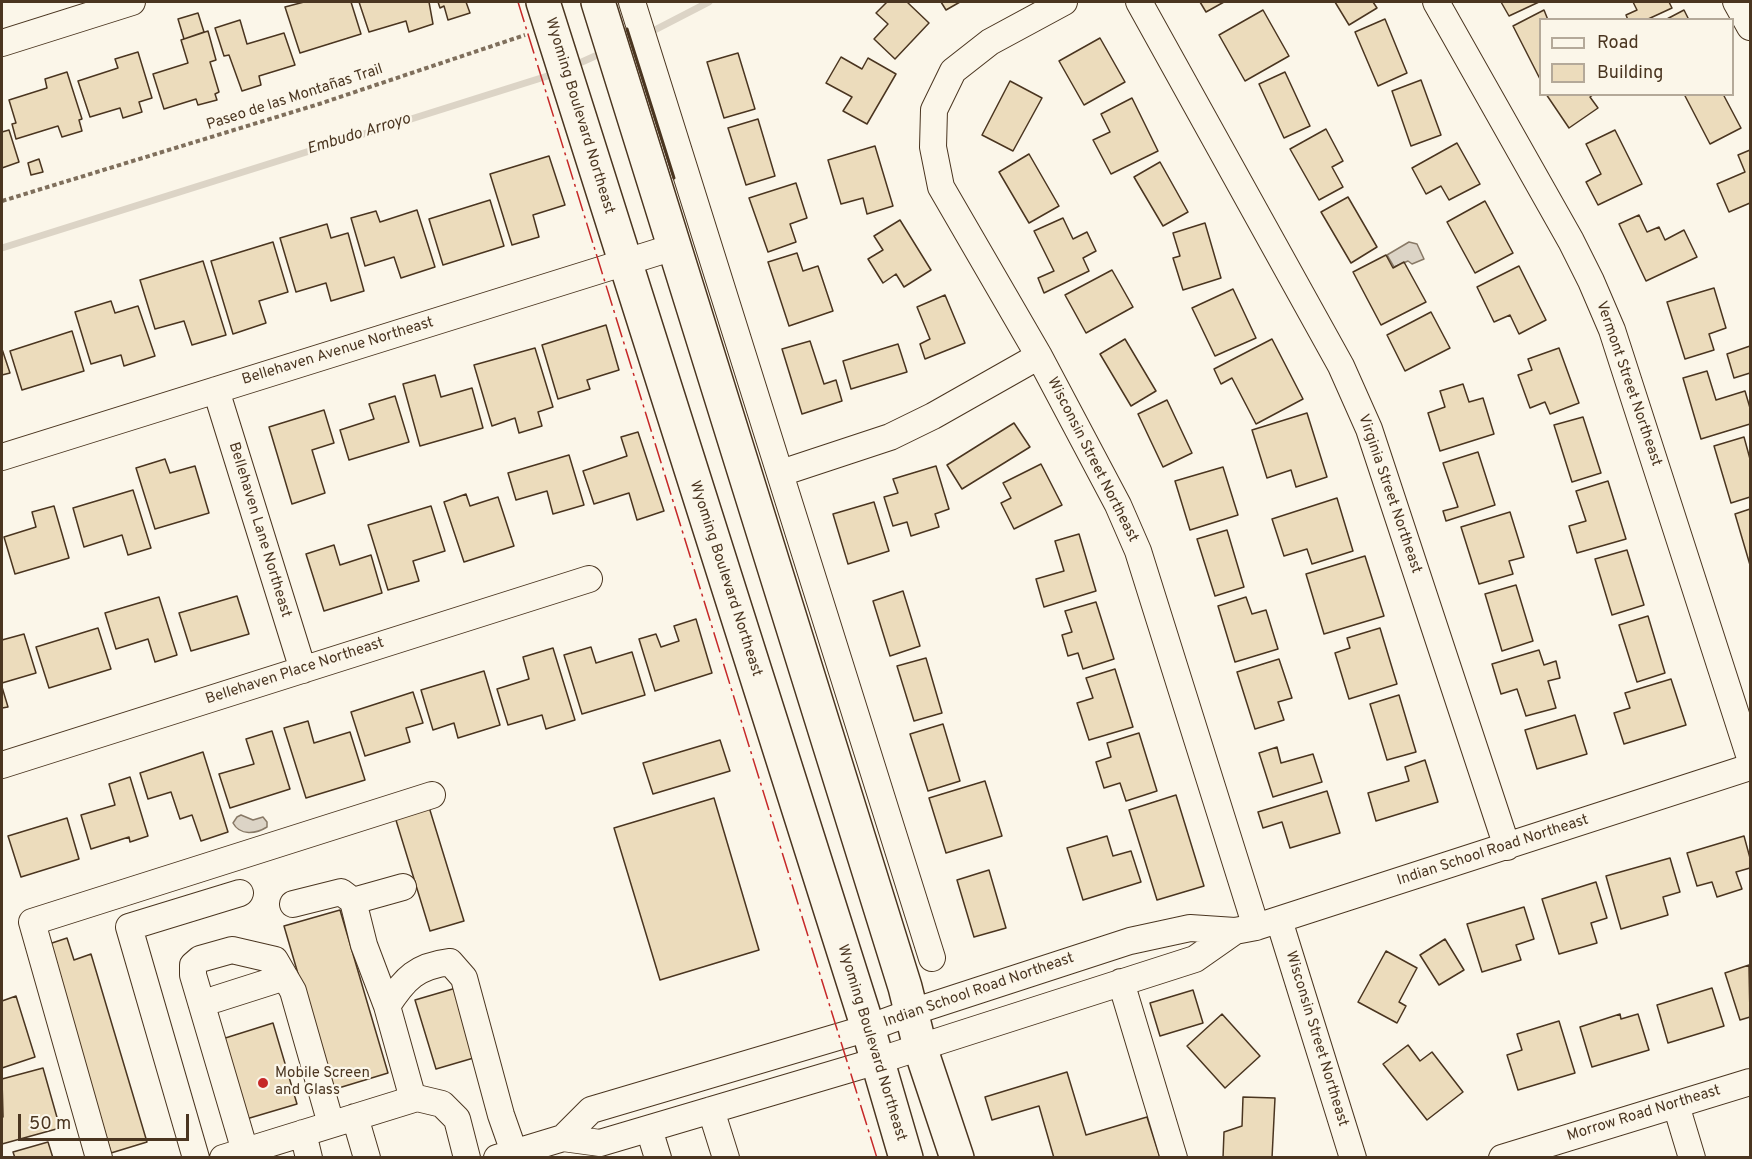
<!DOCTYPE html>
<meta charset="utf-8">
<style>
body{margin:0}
#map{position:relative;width:1752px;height:1159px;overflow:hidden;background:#fbf6e9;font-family:Overpass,sans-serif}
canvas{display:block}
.frame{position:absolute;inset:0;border:3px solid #4a3520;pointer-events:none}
.legend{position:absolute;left:1539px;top:18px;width:195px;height:78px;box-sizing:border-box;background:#fbf6e9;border:2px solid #b4a999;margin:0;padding:8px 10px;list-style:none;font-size:18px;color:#4a3520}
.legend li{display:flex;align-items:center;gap:12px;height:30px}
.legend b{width:30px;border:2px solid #b4a999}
.scale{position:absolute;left:18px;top:1114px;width:171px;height:27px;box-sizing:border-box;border:3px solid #4a3520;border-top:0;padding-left:8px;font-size:18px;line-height:21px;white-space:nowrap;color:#4a3520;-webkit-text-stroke:4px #fbf6e9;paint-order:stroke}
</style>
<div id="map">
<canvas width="1752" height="1159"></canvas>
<div class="frame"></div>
<ul class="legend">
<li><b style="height:8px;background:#fbf6e9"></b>Road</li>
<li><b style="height:16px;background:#ecdcbc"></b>Building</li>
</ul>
<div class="scale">50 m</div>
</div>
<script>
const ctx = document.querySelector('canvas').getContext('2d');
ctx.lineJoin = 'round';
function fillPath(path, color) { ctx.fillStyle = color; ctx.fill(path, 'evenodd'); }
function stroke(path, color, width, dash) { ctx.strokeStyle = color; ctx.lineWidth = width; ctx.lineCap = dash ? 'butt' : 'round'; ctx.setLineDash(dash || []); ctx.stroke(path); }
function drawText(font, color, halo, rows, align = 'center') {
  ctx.font = font + ' Overpass,sans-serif'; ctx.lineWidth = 4.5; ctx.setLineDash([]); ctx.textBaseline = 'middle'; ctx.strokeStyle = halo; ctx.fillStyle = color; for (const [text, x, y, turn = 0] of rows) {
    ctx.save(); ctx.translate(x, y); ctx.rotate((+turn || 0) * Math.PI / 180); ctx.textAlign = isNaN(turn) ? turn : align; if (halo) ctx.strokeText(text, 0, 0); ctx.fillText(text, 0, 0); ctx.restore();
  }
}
const water = new Path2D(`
 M1409,242L1417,244L1424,259L1412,264L1408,261L1394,267L1387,255Z
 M241,815L253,820L263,817L267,822V827C256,834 240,836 233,823L237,817Z`);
const stream = new Path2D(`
 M647,34L709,2
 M573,66L604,52
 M2,248L557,73`);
const building = new Path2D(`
 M304,2H351L361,34L300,53L285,7Z
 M359,2H429L433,24L409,32L406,21L369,32Z
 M438,2H466L470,13L448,20L444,6L440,8Z
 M887,2H907L929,23L895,59L874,39L888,24L876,13Z
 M941,2H960L946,10Z
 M1200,2H1224L1206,12Z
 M1335,2H1373L1377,8L1349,25Z
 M1501,2H1539L1509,16Z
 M1633,2H1669L1672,8L1646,20H1628L1626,15L1637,10Z
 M1263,10L1289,56L1245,81L1219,35Z
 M1544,10L1548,20H1540V79L1513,26Z
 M1684,10L1689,20H1665Z
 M198,13L204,32L184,39L178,19Z
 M1385,19L1407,73L1378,86L1355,32Z
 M240,20L247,44L284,33L295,65L259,76L261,85L242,91L229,55L224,56L215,28Z
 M208,31L216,60L210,62L219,92L215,94L217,100L198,105L196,99L164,109L153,74L188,63L181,40Z
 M1100,38L1125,82L1084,105L1059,61Z
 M138,52L152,98L139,102L142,112L123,118L120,108L90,117L78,81L118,68L115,59Z
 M738,53L755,109L724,118L707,62Z
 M841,57L862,69L868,58L896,74L867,124L843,111L852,97L826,83Z
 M67,72L82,119L79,120L82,131L62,137L58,126L16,139L12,124L16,123L9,100L47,88L45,79Z
 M1285,72L1310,126L1284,138L1259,84Z
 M1421,80L1441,135L1411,146L1392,91Z
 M1010,81L1042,98L1013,151L982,135Z
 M1546,94H1594L1590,97L1598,108L1569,128Z
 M1684,94H1723L1741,128L1710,144Z
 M1132,98L1158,151L1111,174L1093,140L1110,132L1101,114Z
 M758,119L775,176L746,185L728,128Z
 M1326,129L1343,161L1332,167L1343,187L1319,200L1290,149Z
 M9,130L19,162L2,168V132Z
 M1615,130L1642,184L1598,205L1586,182L1601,174L1586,144Z
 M1457,143L1480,184L1449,200L1441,186L1426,194L1412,168Z
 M875,146L893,206L867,214L863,198L841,204L828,160Z
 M1750,150V203L1729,212L1717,184L1745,172L1738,155Z
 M1029,154L1059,206L1029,223L999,172Z
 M549,156L565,205L533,215L539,237L512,245L490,174Z
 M39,159L43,172L31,175L28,163Z
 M1160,162L1188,212L1163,226L1134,177Z
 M796,183L807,218L790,224L796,242L768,252L749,198Z
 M1348,197L1377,247L1351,263L1321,212Z
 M490,200L504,246L443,265L429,219Z
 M1485,201L1513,253L1475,273L1447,222Z
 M417,210L435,267L401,278L394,257L365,266L351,218L376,211L380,222Z
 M1639,215L1647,232L1659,227L1665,240L1684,230L1697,257L1646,281L1619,224Z
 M1063,218L1073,239L1087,232L1096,251L1083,258L1089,271L1044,293L1038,278L1054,271L1034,231Z
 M900,220L931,270L904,287L896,274L883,283L868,259L883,250L874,236Z
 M1205,223L1221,278L1183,290L1173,258L1180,256L1173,233Z
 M327,224L331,238L348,233L364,291L331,301L326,283L296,292L280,238Z
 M273,242L288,292L259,301L266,323L233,334L211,261Z
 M797,253L803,271L818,266L833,311L789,326L768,262Z
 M1386,255L1393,268L1404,262L1426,302L1381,325L1353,272Z
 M203,261L226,335L192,345L184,321L155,329L140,280Z
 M1519,266L1546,320L1519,334L1510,315L1494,322L1477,287Z
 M1112,270L1133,307L1086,333L1065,295Z
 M1714,288L1726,328L1709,334L1714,350L1685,359L1667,302Z
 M1233,289L1256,338L1215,356L1192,308Z
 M945,295L965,343L925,359L920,344L930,339L917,307Z
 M111,301L115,313L138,306L155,356L124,366L121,355L91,364L75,312Z
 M1431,312L1450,348L1405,371L1387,335Z
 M606,325L619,370L587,380L590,389L558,399L542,345Z
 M72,331L84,371L22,390L10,351Z
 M1125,339L1156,391L1131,406L1100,354Z
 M1272,339L1303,399L1256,424L1232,378L1221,384L1214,369Z
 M810,341L824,384L836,380L842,401L802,414L782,349Z
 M898,344L907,372L851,389L843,361Z
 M1750,346V373L1734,378L1727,354Z
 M535,348L553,407L538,412L542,426L519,433L515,418L492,426L474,365Z
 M1559,348L1579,403L1550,414L1545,402L1530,408L1518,375L1532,370L1528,359Z
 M2,349L10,373L2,375Z
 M1707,371L1716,400L1745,391L1750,408V424L1701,439L1683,378Z
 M435,375L441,397L472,388L483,428L420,446L403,384Z
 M1463,384L1469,402L1483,398L1494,434L1440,451L1428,413L1445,407L1440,391Z
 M395,396L409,442L349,460L340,430L374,419L369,404Z
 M1167,400L1192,453L1163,467L1138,414Z
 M324,410L334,443L312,450L325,493L292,504L269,427Z
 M1307,413L1327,477L1296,487L1291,470L1267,478L1252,430Z
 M1583,417L1601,473L1572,482L1554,425Z
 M1014,423L1030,447L962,489L947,465Z
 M638,432L664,511L637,520L629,493L594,504L583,471L627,456L621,437Z
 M1744,437L1750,459V497L1731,503L1714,446Z
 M1478,452L1495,505L1446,521L1443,511L1458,507L1443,463Z
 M569,455L584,505L553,514L547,491L516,500L508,473Z
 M165,459L170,473L195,466L209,513L155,529L136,468Z
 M1041,464L1062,505L1014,529L1001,503L1011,498L1003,483Z
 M936,466L949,509L935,514L939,527L911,536L907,522L893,526L884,497L898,493L893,479Z
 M1223,467L1238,515L1190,530L1175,481Z
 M1608,481L1626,539L1577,553L1569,526L1586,521L1576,491Z
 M133,490L151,548L128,555L122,535L84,547L73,508Z
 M466,494L470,506L498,497L514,546L464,562L444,502Z
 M1337,498L1353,551L1312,564L1307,549L1284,556L1272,519Z
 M874,502L889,551L848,564L833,514Z
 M54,506L69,558L15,574L4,537L36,527L32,512Z
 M431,506L445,551L413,561L419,581L388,590L368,525Z
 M1750,509V565L1735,514Z
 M1510,512L1524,557L1509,561L1513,574L1479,584L1461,527Z
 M1227,530L1244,587L1215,596L1197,539Z
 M1079,534L1096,591L1044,607L1036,579L1064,571L1055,541Z
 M334,545L340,565L371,555L382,593L324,611L306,554Z
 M1627,550L1644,605L1612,615L1595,559Z
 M1365,556L1384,616L1324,634L1306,574Z
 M1516,585L1533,641L1502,651L1485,594Z
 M903,591L920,646L890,656L873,601Z
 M237,596L249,634L191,651L179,613Z
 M159,597L177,655L155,662L148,639L116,649L105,613Z
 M1246,597L1252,614L1266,610L1278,649L1235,662L1218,606Z
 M1096,602L1114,659L1083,669L1078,653L1068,656L1062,635L1072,632L1065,611Z
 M1648,616L1665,673L1637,682L1619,625Z
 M696,619L712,673L655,691L639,639L656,634L661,647L679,641L674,626Z
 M98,628L111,669L49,688L36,647Z
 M1380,628L1397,684L1349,699L1335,653L1350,648L1347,638Z
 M24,634L36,673L2,683V640Z
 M591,647L596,663L632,652L645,695L582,714L564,655Z
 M553,648L575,720L546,729L542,715L508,725L497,689L529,679L523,657Z
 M1539,650L1544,665L1556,661L1560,678L1548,681L1556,708L1526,716L1517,689L1501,694L1492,664Z
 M926,658L942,713L914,721L897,666Z
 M1279,659L1292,698L1278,702L1284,720L1255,729L1237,672Z
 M1115,669L1133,727L1089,740L1077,703L1093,698L1086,678Z
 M484,671L500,725L458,738L454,723L433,730L421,690Z
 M1671,679L1686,725L1624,744L1614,713L1630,708L1625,693Z
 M2,687L8,707L2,708Z
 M413,692L423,723L406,728L410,742L365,756L351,712Z
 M1399,695L1416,752L1387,760L1370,704Z
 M1575,715L1587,754L1537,769L1525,730Z
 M308,721L314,743L350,732L365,780L306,798L284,728Z
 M943,724L960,781L928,791L910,734Z
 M272,731L290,789L230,808L219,774L254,764L246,739Z
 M1139,733L1157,791L1126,801L1120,783L1104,788L1096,762L1111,757L1107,743Z
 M720,740L730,771L653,794L643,763Z
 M1277,747L1281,763L1313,754L1322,782L1273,797L1259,753Z
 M203,752L228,832L201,841L192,815L180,819L171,792L148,799L140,773Z
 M1425,760L1438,802L1376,821L1368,793L1409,781L1405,767Z
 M130,777L148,836L130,842L129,837L91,849L81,815L115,805L109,784Z
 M985,781L1002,836L946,853L929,798Z
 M1327,791L1340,833L1290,848L1282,822L1263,828L1258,812Z
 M1176,795L1204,886L1157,900L1129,810Z
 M714,798L759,950L660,980L614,828Z
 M429,807L464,921L430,931L395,817Z
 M67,818L79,859L21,877L8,836Z
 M1107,836L1113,856L1131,851L1141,882L1083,900L1067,848Z
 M1744,836L1750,858V868L1736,872L1742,889L1717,897L1712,882L1697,886L1687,853Z
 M1670,858L1680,892L1663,897L1668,915L1621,929L1606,876Z
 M989,870L1006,928L974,937L957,880Z
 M1596,882L1607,918L1591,923L1597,943L1559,954L1542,899Z
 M1524,907L1534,939L1516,945L1521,960L1482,972L1467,924Z
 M340,910L388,1073L332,1090L284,926Z
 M67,938L74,960L91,954L147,1142L111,1153L49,944Z
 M1445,939L1464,970L1439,985L1420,955Z
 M1386,951L1417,968L1399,1002L1406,1006L1397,1023L1358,1002Z
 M1749,965L1750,1017L1740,1020L1725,973Z
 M456,988L477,1057L436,1069L415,1000Z
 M1712,988L1724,1026L1668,1043L1657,1005Z
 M1193,990L1203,1023L1160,1036L1150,1003Z
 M16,996L35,1057L2,1068V1001Z
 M1222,1014L1260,1056L1225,1088L1187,1046Z
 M1620,1014L1621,1019L1638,1014L1649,1050L1592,1067L1580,1027Z
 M1559,1021L1575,1073L1518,1090L1507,1055L1522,1050L1517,1034Z
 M273,1023L297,1104L243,1120L219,1040Z
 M1408,1045L1420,1061L1432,1052L1463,1092L1427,1120L1383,1064Z
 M43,1068L60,1128L2,1144V1117H3L2,1079Z
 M1067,1072L1086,1135L1147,1117L1160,1158H1054L1039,1106L992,1120L985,1097Z
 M1243,1097L1275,1098L1272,1158H1223L1224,1132L1242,1126Z
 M48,1142L53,1158H15L13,1152Z`);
const path = new Path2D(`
 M2,201L319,104L525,35`);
const minor = new Path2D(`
 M632,2L932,958
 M1064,2L990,42L953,71L934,110L933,147L941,187L1039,356L1118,505L1138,551L1256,927
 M1139,2L1341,366L1369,429L1507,847
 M1436,2L1571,241L1591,281L1612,330L1750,758
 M1736,2L1750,27
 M2,43L132,2
 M216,390L303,670
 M2,457L674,247
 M781,473L890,437L933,416L1039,356
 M2,765L589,579
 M353,901L403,887
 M293,904L341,892L353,901L364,945L387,1006L413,1099
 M1279,920L1353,1158
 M1121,982L1174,1158
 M216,999L285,977
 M387,1006C405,978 417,966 450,962L464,978L501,1115L514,1152
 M1676,1105L1692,1158
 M711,1110L726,1158
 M355,1117L367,1158
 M649,1129L658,1158
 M303,1133L309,1158
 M563,1138L591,1110L868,1028L912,1012L1130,941L1190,928L1235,931L1256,927L1750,767
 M99,1158L32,922L432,795
 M196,1158L129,927L240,893
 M223,1158L417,1098L442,1104L457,1119L467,1158
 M247,1158L193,975V965L200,959L232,950L275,960L293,991L331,1124
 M497,1158L563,1138L600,1143L877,1061L1195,959L1235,931
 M1502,1158L1750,1082`);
const major = new Path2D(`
 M543,2L868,1028L906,1158
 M598,2L905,987L920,1047L957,1158`);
const wall = new Path2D(`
 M627,29L674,178`);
const power = new Path2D(`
 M518,2L877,1158`);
const markers = [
 [263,1083,6,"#c62828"]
];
const streetNames = [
 ["Paseo de las Montañas Trail",295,98,-18],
 ["Wyoming Boulevard Northeast",579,116,73],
 ["Bellehaven Avenue Northeast",338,352,-17],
 ["Vermont Street Northeast",1628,384,71],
 ["Wisconsin Street Northeast",1092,460,63],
 ["Virginia Street Northeast",1389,494,71],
 ["Bellehaven Lane Northeast",259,530,73],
 ["Wyoming Boulevard Northeast",725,579,72],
 ["Bellehaven Place Northeast",295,672,-18],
 ["Indian School Road Northeast",1493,851,-18],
 ["Indian School Road Northeast",979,991,-19],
 ["Wisconsin Street Northeast",1316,1039,73],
 ["Wyoming Boulevard Northeast",871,1043,73],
 ["Morrow Road Northeast",1644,1114,-17]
];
const poiNames = [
 ["Mobile Screen",275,1074],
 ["and Glass",275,1091]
];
const waterNames = [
 ["Embudo Arroyo",359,135,-17]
];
fillPath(water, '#dcd4c6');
stroke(water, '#887966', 1.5);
stroke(stream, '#dcd4c6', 7);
fillPath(building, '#ecdcbc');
stroke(building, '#4a3520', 1.5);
stroke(minor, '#4a3520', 28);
stroke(major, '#4a3520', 36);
stroke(path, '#7f6f5c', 4, [4.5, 3]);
stroke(minor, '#fbf6e9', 26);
stroke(major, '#fbf6e9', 33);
stroke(wall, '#4a3520', 3);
stroke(power, '#c62828', 1.5, [21, 4.5, 3, 4.5]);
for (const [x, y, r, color] of markers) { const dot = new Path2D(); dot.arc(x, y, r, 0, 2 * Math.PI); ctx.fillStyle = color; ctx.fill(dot); stroke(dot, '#fbf6e9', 2); }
drawText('15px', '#4a3520', '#fbf6e9', streetNames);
drawText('15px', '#4a3520', '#fbf6e9', poiNames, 'left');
drawText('italic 16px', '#4a3520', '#fbf6e9', waterNames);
</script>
